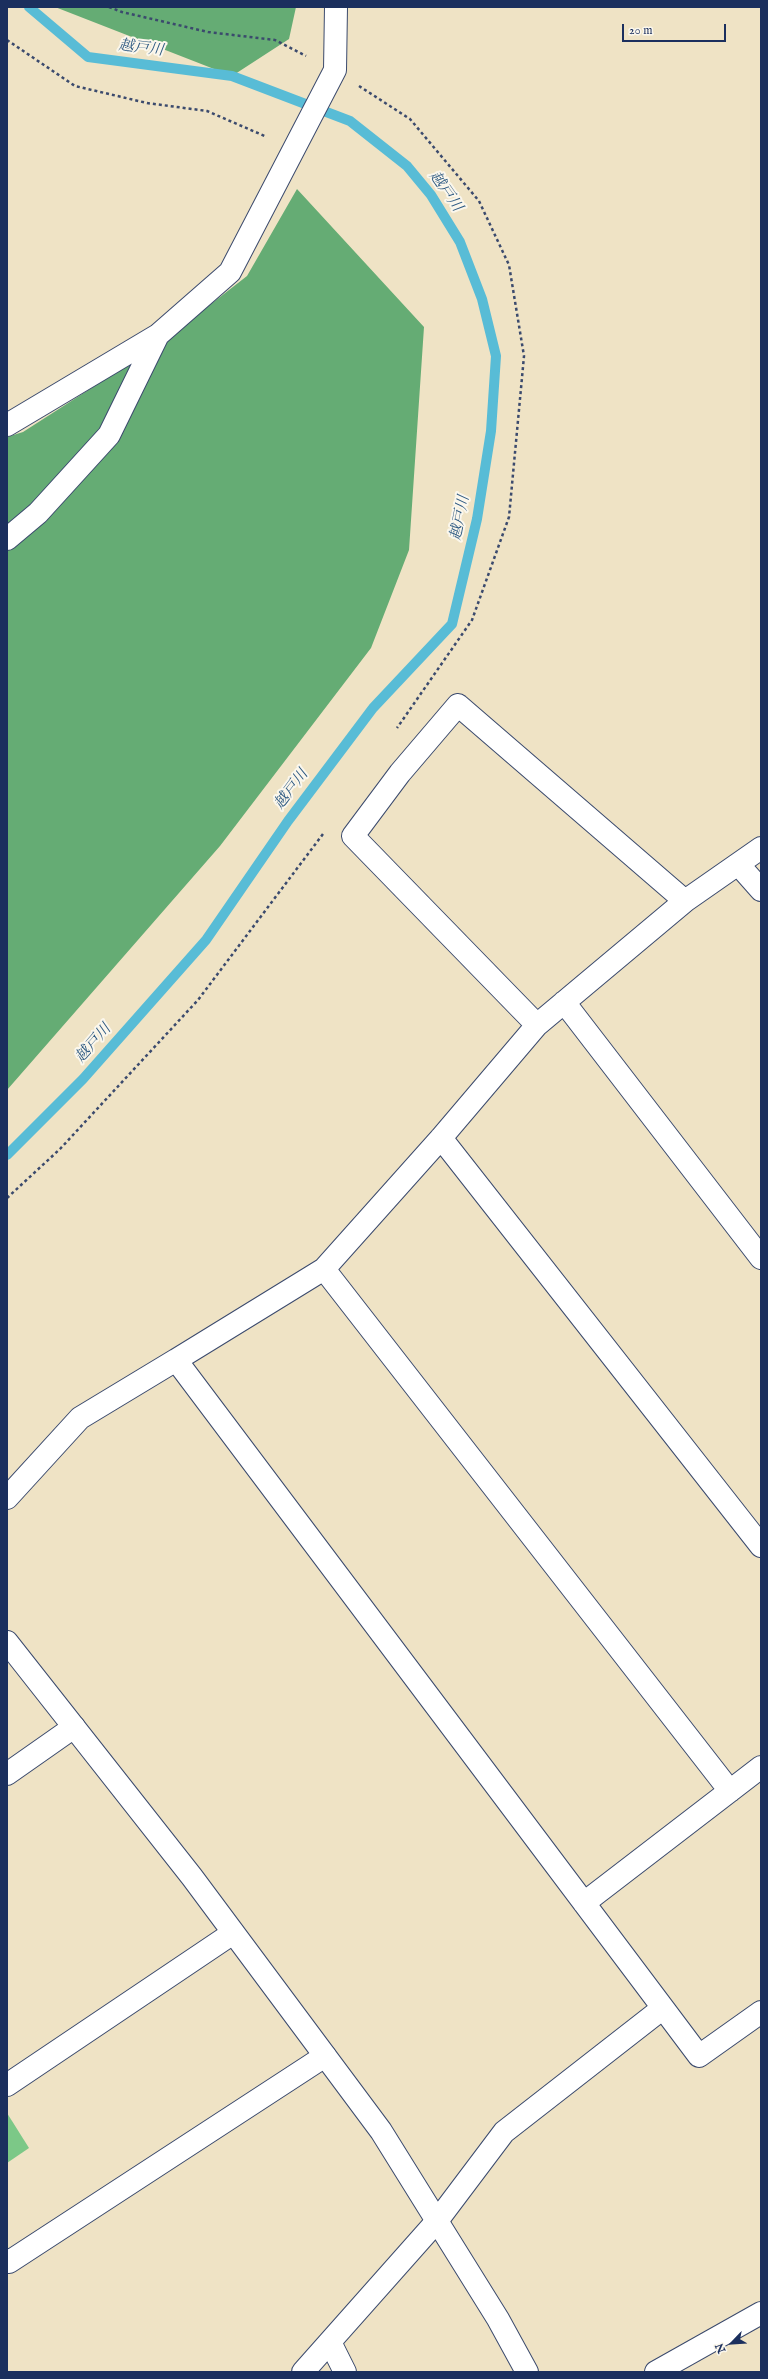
<!DOCTYPE html>
<meta charset="utf-8">
<style>
body{margin:0}
#map{position:relative;width:768px;height:2379px;overflow:hidden;background:#efe3c5;font-family:"IM FELL English",serif}
canvas{display:block}
.frame{position:absolute;inset:0;border:8px solid #1b2f5e;pointer-events:none}
.north{position:absolute;left:712px;top:2323px;width:40px;height:40px;-webkit-text-stroke:3px #fbf7ec;paint-order:stroke;rotate:245deg;font-size:11px;font-weight:700;line-height:16px;text-align:center;color:#1b2f5e}
.north::after{content:'';display:block;margin:auto;width:14px;height:18px;background:#1b2f5e;clip-path:polygon(50% 0,100% 100%,50% 72%,0 100%)}
.scale{position:absolute;left:622px;top:24px;width:104px;height:18px;box-sizing:border-box;border:2px solid #1b2f5e;border-top:0;padding-left:5px;font-size:12px;line-height:14px;white-space:nowrap;color:#1b2f5e;-webkit-text-stroke:3px #fbf7ec;paint-order:stroke}
</style>
<div id="map">
<canvas width="768" height="2379"></canvas>
<div class="frame"></div>
<div class="north">N</div>
<div class="scale">20 m</div>
</div>
<script>
const ctx = document.querySelector('canvas').getContext('2d');
ctx.lineJoin = 'round';
function fillPath(path, color) { ctx.fillStyle = color; ctx.fill(path, 'evenodd'); }
function stroke(path, color, width, dash) { ctx.strokeStyle = color; ctx.lineWidth = width; ctx.lineCap = dash ? 'butt' : 'round'; ctx.setLineDash(dash || []); ctx.stroke(path); }
function drawText(font, color, halo, rows, align = 'center') {
  ctx.font = font + ' "IM FELL English","Noto Serif JP",serif'; ctx.lineWidth = 4; ctx.setLineDash([]); ctx.textBaseline = 'middle'; ctx.strokeStyle = halo; ctx.fillStyle = color; for (const [text, x, y, turn = 0] of rows) {
    ctx.save(); ctx.translate(x, y); ctx.rotate((+turn || 0) * Math.PI / 180); ctx.textAlign = isNaN(turn) ? turn : align; if (halo) ctx.strokeText(text, 0, 0); ctx.fillText(text, 0, 0); ctx.restore();
  }
}
const green = new Path2D(`
 M7,2113L29,2148L7,2163Z`);
const forest = new Path2D(`
 M55,7H296L289,39L232,76Z
 M297,189L424,327L409,550L371,648L220,846L7,1090V437L23,432L157,346L247,276Z`);
const stream = new Path2D(`
 M7,1155L83,1079L206,940L288,821L373,708L452,624L477,519L491,431L496,356L482,299L460,242L431,195L407,166L350,121L232,76L88,57L29,7`);
const path = new Path2D(`
 M109,7L122,12L208,32L275,40L306,56
 M7,40L75,86L147,103L207,111L267,137
 M359,86L410,119L479,201L509,265L524,356L509,517L472,620L397,728
 M7,1198L60,1149L198,1000L323,834`);
const minor = new Path2D(`
 M7,425L158,335L230,272L335,70L336,7
 M7,539L38,513L109,435L158,335
 M738,864L761,890
 M564,1002L761,1258
 M537,1025L685,901
 M441,1138L761,1546
 M324,1269L730,1791
 M176,1360L324,1269L441,1138L537,1025L353,836L400,773L458,705L685,901L761,848
 M7,1498L80,1418L176,1360L663,2008L504,2132L437,2221L303,2372
 M7,1774L74,1727
 M584,1903L761,1767
 M663,2008L699,2056L761,2012
 M7,2085L233,1933
 M7,2260L9,2262L325,2056
 M330,2342L345,2372
 M656,2372L761,2313`);
const tertiary = new Path2D(`
 M7,1642L192,1877L381,2131L498,2319L527,2372`);
const waterNames = [
 ["越戸川",141,49,7],
 ["越戸川",445,192,55],
 ["越戸川",461,518,-79],
 ["越戸川",292,790,-53],
 ["越戸川",94,1044,-49]
];
fillPath(green, '#7cc887');
fillPath(forest, '#65ac74');
stroke(stream, '#58bcd6', 10);
stroke(minor, '#3b4a6d', 24);
stroke(tertiary, '#3b4a6d', 24);
stroke(path, '#3b4a6d', 2.5, [3, 3]);
stroke(minor, '#fff', 22);
stroke(tertiary, '#fff', 22);
drawText('italic 15px', '#2d5982', '#fbf7ec', waterNames);
</script>
